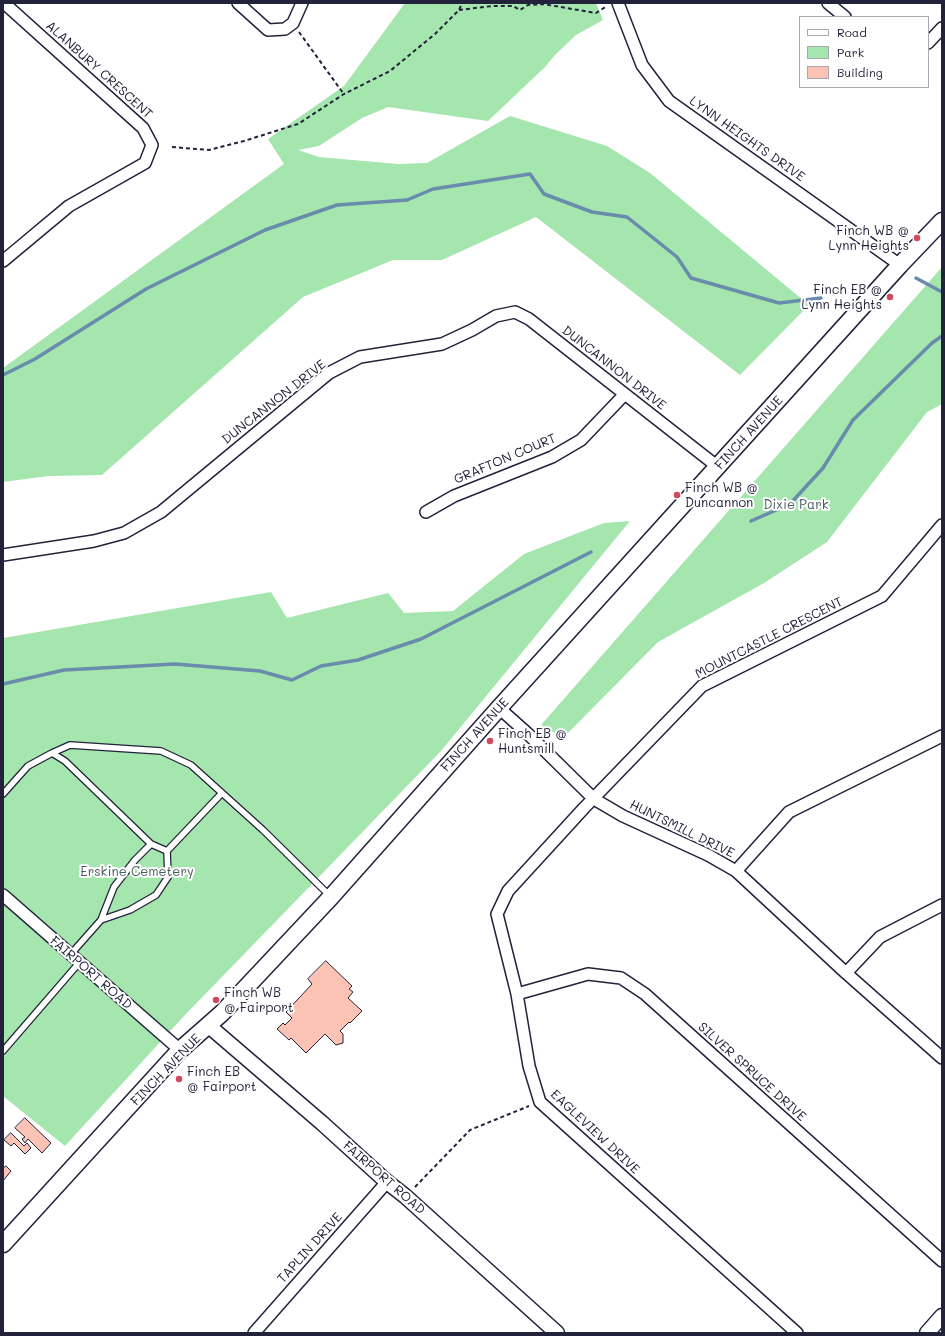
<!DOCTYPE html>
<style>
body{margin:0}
#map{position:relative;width:945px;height:1336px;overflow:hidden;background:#fff;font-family:Mali,sans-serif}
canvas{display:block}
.frame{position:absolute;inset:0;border:4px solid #22223b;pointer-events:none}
.legend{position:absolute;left:799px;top:16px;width:130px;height:72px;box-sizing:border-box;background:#fff;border:1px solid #a7a7b1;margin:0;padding:5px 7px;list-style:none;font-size:12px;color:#22223b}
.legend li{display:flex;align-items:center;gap:8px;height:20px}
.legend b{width:20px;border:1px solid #a7a7b1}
</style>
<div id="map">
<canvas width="945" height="1336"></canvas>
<div class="frame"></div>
<ul class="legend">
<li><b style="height:5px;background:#fff"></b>Road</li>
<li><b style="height:11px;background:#a5e5ae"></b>Park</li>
<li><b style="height:11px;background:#fcc2b3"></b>Building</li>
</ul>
</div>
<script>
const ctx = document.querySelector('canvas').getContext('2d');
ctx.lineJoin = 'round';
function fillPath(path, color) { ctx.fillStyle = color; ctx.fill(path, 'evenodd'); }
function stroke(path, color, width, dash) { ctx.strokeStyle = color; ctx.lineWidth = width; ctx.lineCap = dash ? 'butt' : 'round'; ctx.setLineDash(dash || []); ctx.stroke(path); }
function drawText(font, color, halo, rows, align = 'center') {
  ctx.font = font + ' Mali,sans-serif'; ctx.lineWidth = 4; ctx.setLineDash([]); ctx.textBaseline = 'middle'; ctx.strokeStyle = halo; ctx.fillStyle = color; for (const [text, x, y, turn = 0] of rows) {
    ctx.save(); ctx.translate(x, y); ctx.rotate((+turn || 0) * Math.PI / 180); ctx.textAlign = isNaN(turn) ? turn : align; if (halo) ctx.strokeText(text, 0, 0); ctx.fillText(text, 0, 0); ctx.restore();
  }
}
const green = new Path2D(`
 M405,3H596L603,20L576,35L555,55L545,67L488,121L388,107L362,118L319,146L298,150L319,157L398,164L427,163L510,116L607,146L650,173L809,305L740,375L536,217L442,260H393L303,297L102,475L49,476L3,482V368L284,164L268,139L344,86Z
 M942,267V404L927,412L827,542L764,583L658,642L563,738L541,725Z
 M630,521L441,751L184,1016L65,1146L3,1096V638L271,592L287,618L388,593L404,613L453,611L524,554L604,523Z`);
const stream = new Path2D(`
 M916,278L942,292
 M3,375L35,359L146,289L265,230L337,205L407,200L433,189L530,174L544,194L592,212L627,217L677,257L691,278L779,303L821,298
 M751,521L790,504L823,468L853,420L932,343L942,336
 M3,684L64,670L175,664L260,671L292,680L321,666L358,660L421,639L591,552`);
const building = new Path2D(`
 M326,961L352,986L349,989L353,992L348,998L362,1011L350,1023L349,1022L340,1031L343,1034V1043L336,1045L325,1034L306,1053L291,1038L289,1040L277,1029L283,1023L285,1025L292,1018L286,1012L312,984L308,979Z
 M25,1118L51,1143L42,1153L28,1139L25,1143L22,1139L25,1137L15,1128Z
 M11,1133L24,1146L27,1143L31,1148L25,1154L14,1143L11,1146L4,1140Z
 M6,1166L11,1171L3,1181V1169Z`);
const path = new Path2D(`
 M459,10L492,6H513L520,10L528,5L543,4L596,13L607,6
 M299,32L343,93
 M172,147L209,150L244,141L298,124L344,94L390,71L435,34L459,10L462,3
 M415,1187L470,1130L529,1106`);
const service = new Path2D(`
 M52,753L70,745L161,751L191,765L263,830L330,896
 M3,794L28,766L52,753L65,761L151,844L135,860L114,887L101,920
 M151,844L167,851
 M70,955L101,920L130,910L156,895L168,877L167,851L222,793
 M3,1051L79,963`);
const minor = new Path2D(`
 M238,3L268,30L285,29L293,23L302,3
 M618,3L642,65L669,101L900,265
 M828,3L845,17
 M928,43L942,28
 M3,261L69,206L145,163L152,145L143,128L4,3
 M426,512L454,496L552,457L581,440L624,395
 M3,555L94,541L124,533L161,512L329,373L360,357L442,344L472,330L496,316L515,312L529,319L718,467
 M499,708L527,733L594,799L623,816L708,855L736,871L846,973L942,1058
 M736,871L789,812L942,736
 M3,895L180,1050
 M846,973L880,937L942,905
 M517,994L588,974L621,978L645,994L942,1261
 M254,1333L387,1182
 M797,1333L540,1102L529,1066L517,994L497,914L508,891L584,808L702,686L882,596L942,525`);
const tertiary = new Path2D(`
 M209,1026L322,1123L387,1182L405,1196L557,1333
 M927,1333L942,1316`);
const secondary = new Path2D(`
 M3,1244L180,1050L222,1013L331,897L499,708L900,265L942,221`);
const markers = [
 [917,238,4,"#d1495b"],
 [890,297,4,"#d1495b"],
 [677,495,4,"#d1495b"],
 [490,741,4,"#d1495b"],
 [216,1000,4,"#d1495b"],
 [179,1079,4,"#d1495b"]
];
const streetNames = [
 ["ALANBURY CRESCENT",99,70,42],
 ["LYNN HEIGHTS DRIVE",747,139,35],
 ["DUNCANNON DRIVE",614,368,38],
 ["DUNCANNON DRIVE",274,402,-38],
 ["FINCH AVENUE",749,433,-48],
 ["GRAFTON COURT",505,459,-23],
 ["MOUNTCASTLE CRESCENT",769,638,-27],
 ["FINCH AVENUE",475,735,-48],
 ["HUNTSMILL DRIVE",682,829,26],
 ["FAIRPORT ROAD",91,973,41],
 ["FINCH AVENUE",166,1070,-46],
 ["SILVER SPRUCE DRIVE",752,1072,42],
 ["EAGLEVIEW DRIVE",595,1132,43],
 ["FAIRPORT ROAD",384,1178,41],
 ["TAPLIN DRIVE",310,1248,-48]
];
const poiNames = [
 ["Finch WB @",909,231,"right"],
 ["Lynn Heights",909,246,"right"],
 ["Finch EB @",882,290,"right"],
 ["Lynn Heights",882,305,"right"],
 ["Finch WB @",685,488],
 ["Duncannon",685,503],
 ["Finch EB @",498,734],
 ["Huntsmill",498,749],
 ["Finch WB",224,993],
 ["@ Fairport",224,1008],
 ["Finch EB",187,1072],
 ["@ Fairport",187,1087]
];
const parkNames = [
 ["Dixie Park",796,505],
 ["Erskine Cemetery",137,872]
];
fillPath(green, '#a5e5ae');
stroke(stream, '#698bac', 3.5);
fillPath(building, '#fcc2b3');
stroke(building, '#22223b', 1);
stroke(service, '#22223b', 8);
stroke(minor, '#22223b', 14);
stroke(tertiary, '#22223b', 17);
stroke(secondary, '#22223b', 19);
stroke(path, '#22223b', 2, [4, 3]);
stroke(service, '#fff', 5.5);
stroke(minor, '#fff', 11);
stroke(tertiary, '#fff', 14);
stroke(secondary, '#fff', 16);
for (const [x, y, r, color] of markers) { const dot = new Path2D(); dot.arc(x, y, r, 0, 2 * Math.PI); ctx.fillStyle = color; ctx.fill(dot); stroke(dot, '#fff', 1.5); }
drawText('13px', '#22223b', '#fff', streetNames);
drawText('13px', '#22223b', '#fff', poiNames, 'left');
drawText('13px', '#495c5e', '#fff', parkNames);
</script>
